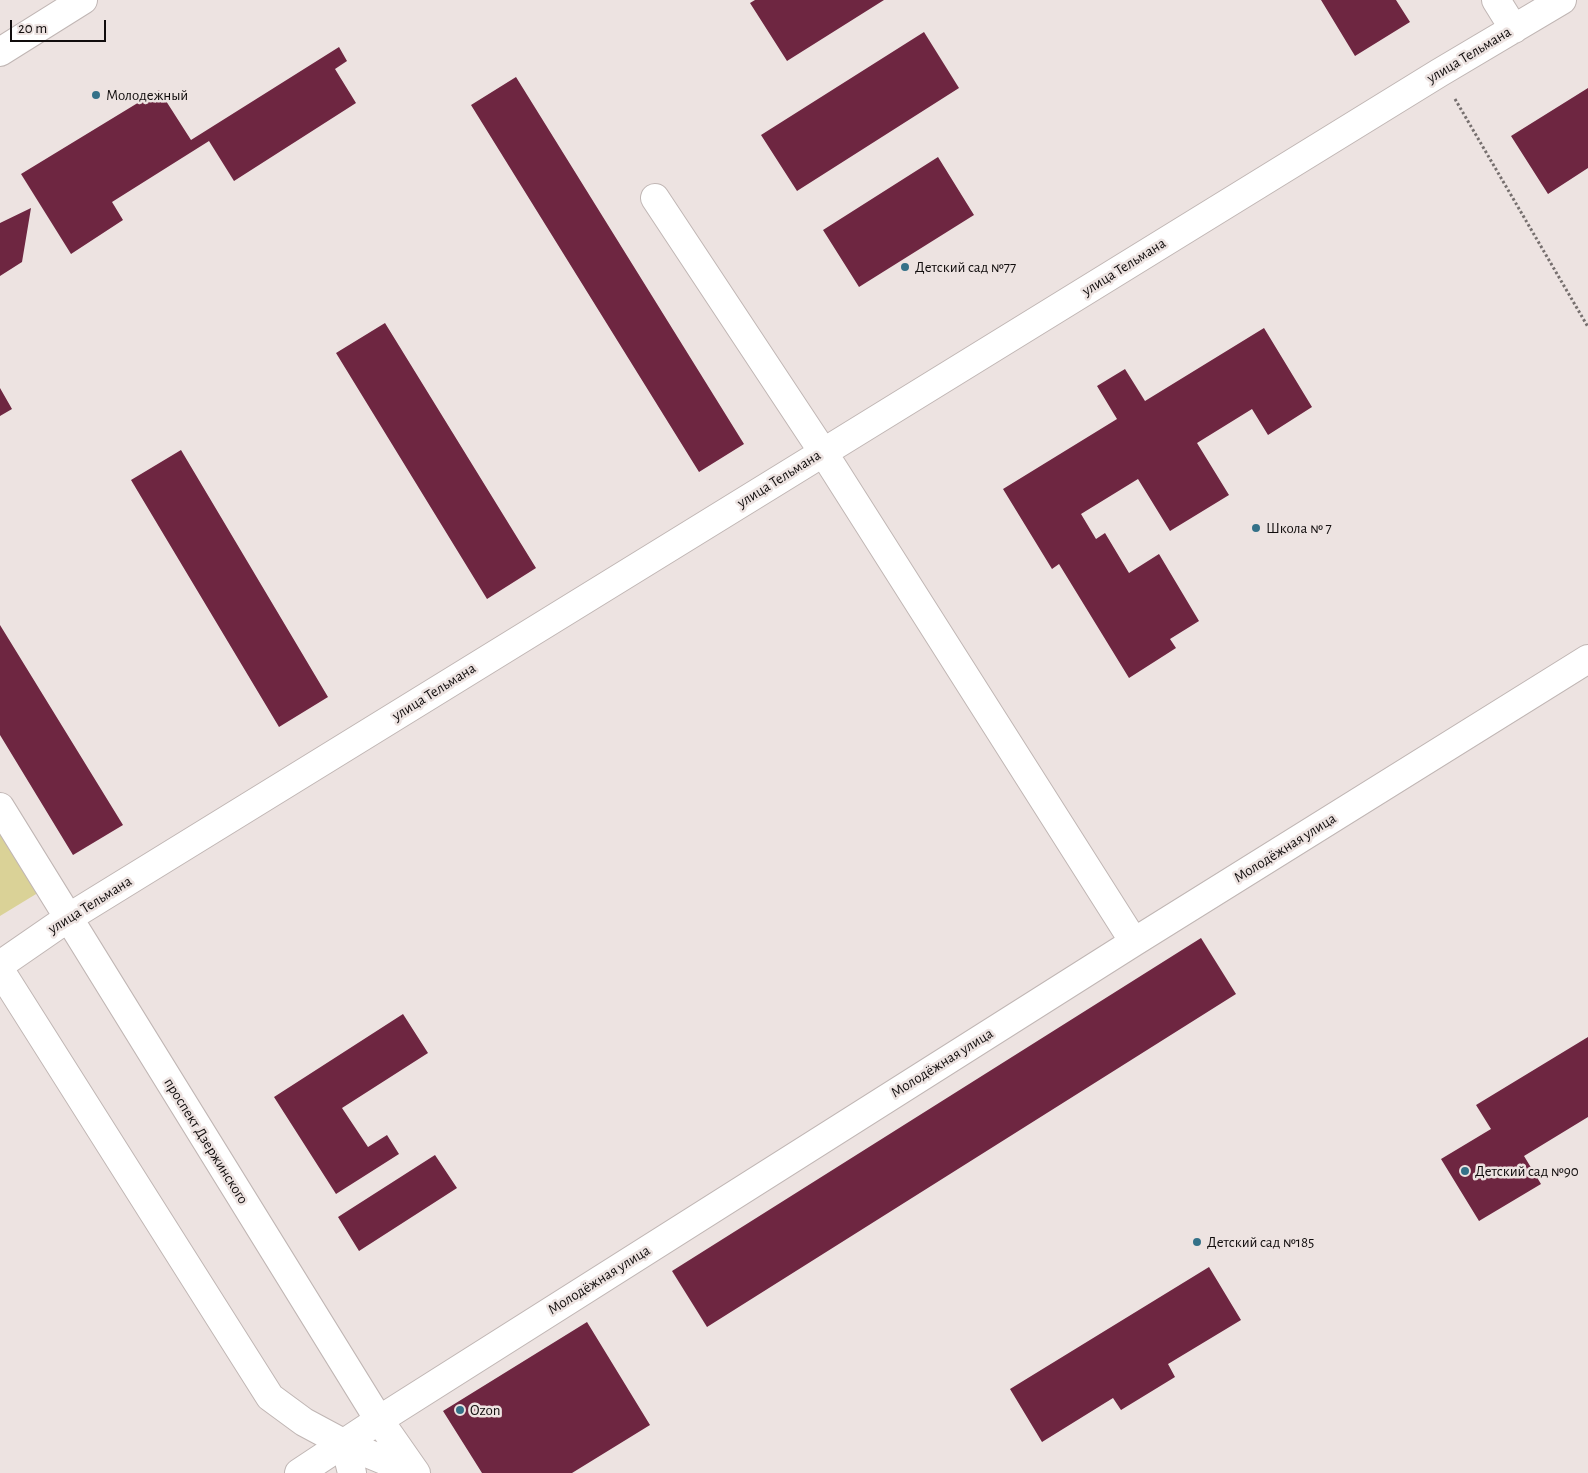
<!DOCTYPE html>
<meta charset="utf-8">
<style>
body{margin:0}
#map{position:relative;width:1588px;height:1473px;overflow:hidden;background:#ede3e1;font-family:"Alegreya Sans",sans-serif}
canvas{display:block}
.scale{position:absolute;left:10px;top:20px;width:96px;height:22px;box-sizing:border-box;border:2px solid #110d0d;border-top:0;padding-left:6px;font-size:15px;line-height:18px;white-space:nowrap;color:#110d0d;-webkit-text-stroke:4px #ede3e1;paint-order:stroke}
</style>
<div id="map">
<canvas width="1588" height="1473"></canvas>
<div class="scale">20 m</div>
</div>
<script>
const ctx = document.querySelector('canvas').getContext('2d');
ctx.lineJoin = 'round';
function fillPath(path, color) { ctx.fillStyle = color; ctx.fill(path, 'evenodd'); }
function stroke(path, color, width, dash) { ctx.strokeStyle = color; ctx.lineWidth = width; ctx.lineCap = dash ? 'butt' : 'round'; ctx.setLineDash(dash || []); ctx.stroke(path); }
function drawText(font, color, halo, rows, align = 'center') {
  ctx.font = font + ' "Alegreya Sans",sans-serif'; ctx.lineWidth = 5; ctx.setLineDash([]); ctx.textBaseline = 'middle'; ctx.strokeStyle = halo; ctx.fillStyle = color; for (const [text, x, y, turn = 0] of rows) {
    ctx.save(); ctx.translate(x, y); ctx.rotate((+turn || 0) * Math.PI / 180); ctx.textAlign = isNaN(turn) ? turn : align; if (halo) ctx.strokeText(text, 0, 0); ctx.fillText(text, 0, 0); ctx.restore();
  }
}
const green = new Path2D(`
 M0,826L41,891L0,916Z`);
const building = new Path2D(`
 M755,0H884L787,61L750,3Z
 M1321,0H1396L1410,22L1355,56Z
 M924,32L959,88L797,191L761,135Z
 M339,47L347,61L335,69L356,103L234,181L209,141L112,202L123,220L71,254L21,174L159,90L191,140Z
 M516,77L744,444L699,472L471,105Z
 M1588,88V168L1548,194L1511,136Z
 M938,157L974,215L859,287L823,230Z
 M31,208L22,262L0,276V223Z
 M385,323L536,568L487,599L336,353Z
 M1264,328L1312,407L1268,435L1252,409L1197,443L1229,495L1170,531L1138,479L1081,514L1096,539L1105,533L1129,573L1159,554L1199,621L1170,639L1176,648L1129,678L1059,564L1052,569L1003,489L1117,419L1097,386L1125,369L1145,401Z
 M0,388L12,409L0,416Z
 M181,450L328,697L279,727L131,480Z
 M0,625L123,825L73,855L0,735Z
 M1201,938L1236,994L707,1327L672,1271Z
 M403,1014L428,1053L342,1108L368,1147L387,1135L399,1154L336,1194L274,1097Z
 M1588,1037V1117L1524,1156L1541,1184L1479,1221L1441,1159L1491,1129L1476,1105Z
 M435,1155L457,1188L359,1251L338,1217Z
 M1209,1267L1241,1320L1168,1364L1175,1377L1121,1410L1113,1398L1042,1442L1010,1389Z
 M587,1322L650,1425L572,1473H482L443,1411Z`);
const path = new Path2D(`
 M1455,99L1588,327`);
const minor = new Path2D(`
 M1496,0L1514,29
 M0,52L83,0
 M655,198L823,452L1134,942
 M0,807L379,1420L416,1473
 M0,965L68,918L1439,73L1562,0
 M0,970L270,1397L304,1422L345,1444L415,1473
 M345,1444L352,1473
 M299,1473L379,1420L1134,942L1588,659`);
const markers = [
 [96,95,5,"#347188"],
 [905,267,5,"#347188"],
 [1256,528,5,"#347188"],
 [1465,1171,5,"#347188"],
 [1197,1242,5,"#347188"],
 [460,1410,5,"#347188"]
];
const streetNames = [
 ["улица Тельмана",1469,55,-31],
 ["улица Тельмана",1124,267,-32],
 ["улица Тельмана",779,479,-32],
 ["улица Тельмана",434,692,-32],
 ["Молодёжная улица",1285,848,-32],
 ["улица Тельмана",90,905,-32],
 ["Молодёжная улица",942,1063,-32],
 ["проспект Дзержинского",206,1141,58],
 ["Молодёжная улица",599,1280,-32]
];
const poiNames = [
 ["Молодежный",106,95],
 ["Детский сад №77",915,267],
 ["Школа № 7",1266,528],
 ["Детский сад №90",1475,1171],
 ["Детский сад №185",1207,1242],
 ["Ozon",470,1410]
];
fillPath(green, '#dad297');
fillPath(building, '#6e2641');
stroke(minor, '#c0b6b4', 30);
stroke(path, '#766f6e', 3, [2.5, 2.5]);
stroke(minor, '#fff', 28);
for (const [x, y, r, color] of markers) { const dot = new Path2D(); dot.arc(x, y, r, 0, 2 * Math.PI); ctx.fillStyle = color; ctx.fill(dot); stroke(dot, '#ede3e1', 2); }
drawText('15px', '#110d0d', '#ede3e1', streetNames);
drawText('15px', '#110d0d', '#ede3e1', poiNames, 'left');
</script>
